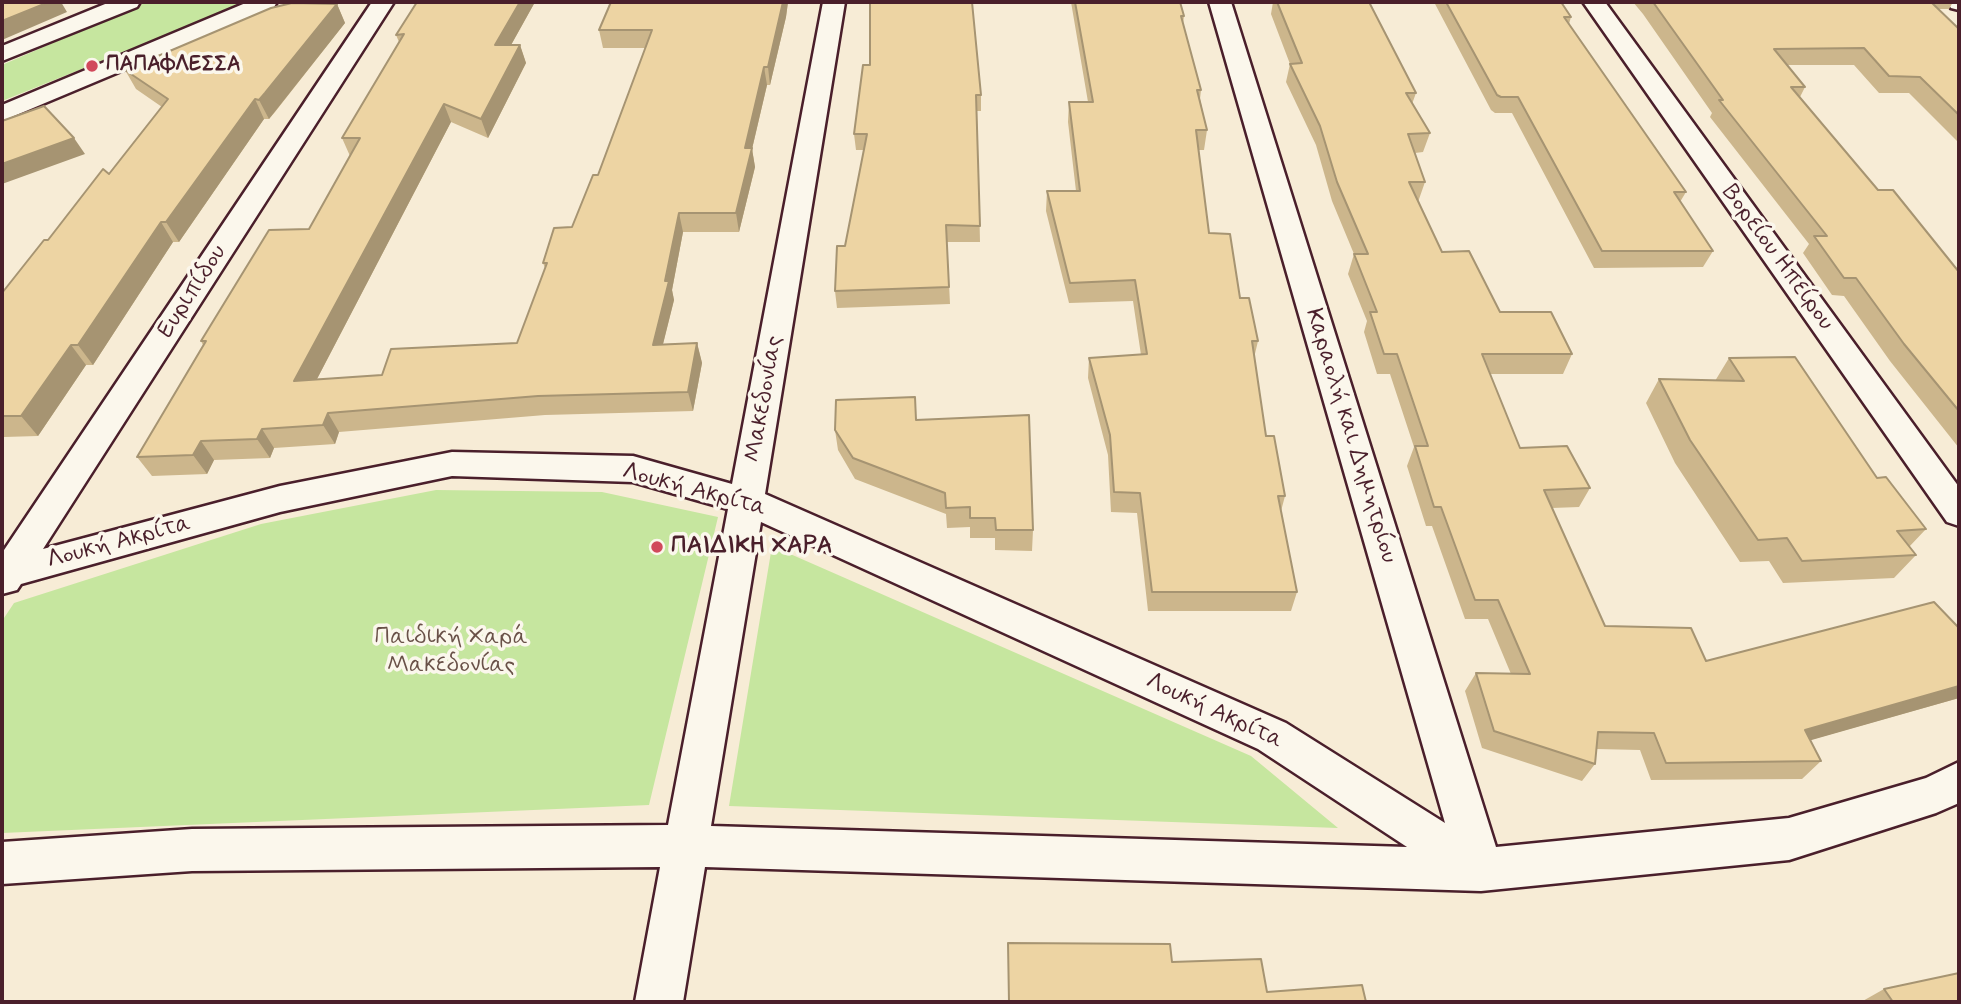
<!DOCTYPE html>
<meta charset="utf-8">
<style>
body{margin:0}
#map{position:relative;width:1961px;height:1004px;overflow:hidden;background:#f7ecd6;font-family:Mynerve,sans-serif}
canvas{display:block}
.frame{position:absolute;inset:0;border:4px solid #4a1f2b;pointer-events:none}
</style>
<div id="map">
<canvas width="1961" height="1004"></canvas>
<div class="frame"></div>
</div>
<script>
const ctx = document.querySelector('canvas').getContext('2d');
ctx.lineJoin = 'round';
function fillPath(path, color) { ctx.fillStyle = color; ctx.fill(path, 'evenodd'); }
function stroke(path, color, width, dash) { ctx.strokeStyle = color; ctx.lineWidth = width; ctx.lineCap = dash ? 'butt' : 'round'; ctx.setLineDash(dash || []); ctx.stroke(path); }
function drawText(font, color, halo, rows, align = 'center') {
  ctx.font = font + ' Mynerve,sans-serif'; ctx.lineWidth = 7; ctx.setLineDash([]); ctx.textBaseline = 'middle'; ctx.strokeStyle = halo; ctx.fillStyle = color; for (const [text, x, y, turn = 0] of rows) {
    ctx.save(); ctx.translate(x, y); ctx.rotate((+turn || 0) * Math.PI / 180); ctx.textAlign = isNaN(turn) ? turn : align; if (halo) ctx.strokeText(text, 0, 0); ctx.fillText(text, 0, 0); ctx.restore();
  }
}
const green = new Path2D(`
 M147,2H249L2,101V65Z
 M436,490L602,492L718,517L649,805L2,833V621L14,603L261,524Z
 M772,546L1251,756L1338,828L729,806Z`);
const minor = new Path2D(`
 M110,2H140L137,7L2,61V46Z
 M248,2H277L274,7L2,121V105Z
 M372,2H394L43,549L280,486L452,452L633,456L732,484L823,2H845L765,494L1286,723L1445,823L1209,2H1231L1496,847L1789,818L1926,778L1959,762V803L1936,813L1789,860L1481,891L705,867L683,1002H635L660,867L192,871L2,884V842L192,829L668,825L728,509L633,482L452,476L280,512L21,584L17,590L2,594V553ZM761,522L1258,749L1407,847L711,826Z
 M1583,2H1605L1959,487V526L1947,522Z
 M1947,2H1959V10L1951,8Z`);
const wall = new Path2D(`
 M535,2L511,45H520L526,63L488,138L451,122L317,379L382,375L517,343L545,268L543,263L572,227L598,175L645,48H603L599,30L611,2H788L786,17L770,85H767L752,149L755,167L739,232H683L672,290L674,300L663,344L697,343L702,363L693,411L545,415L339,432L335,444L274,448L270,458L214,460L207,474L152,476L137,457L203,345L201,341L309,229L350,156L342,138L399,42L396,35Z
 M1071,2H1180L1184,16L1183,24L1201,90L1200,99L1207,130L1204,150H1198L1209,233L1240,298L1258,341L1254,358L1266,436L1285,496L1281,511L1297,592L1291,611H1148L1137,513L1111,512L1108,455L1088,378L1089,358L1141,355L1133,301L1069,303L1046,211L1047,191H1076L1068,122L1069,102H1088Z
 M1273,2H1369L1416,93L1412,104L1430,133L1423,152L1415,153L1425,182L1418,202L1442,252L1500,312L1572,354L1563,374H1490L1520,448L1590,488L1579,507L1552,508L1605,626L1706,661L1959,698L1810,740L1821,761L1802,779L1651,780L1640,750L1596,749L1595,764L1582,781L1482,748L1465,691L1476,673L1511,674L1488,619H1465L1432,526H1426L1407,466L1414,447L1390,374H1377L1364,332L1367,321L1348,274L1354,254L1332,201L1316,145L1286,82L1290,64L1271,14Z
 M1434,2H1561L1571,17L1569,24L1686,192L1680,202L1713,251L1703,267L1594,268L1512,113H1495L1491,110Z
 M1633,2H1953L1949,9H1938L1959,29V143L1909,93H1879L1854,65H1787L1805,87L1800,97L1878,190L1959,272V448L1890,361L1844,296L1832,295L1803,253L1809,244L1710,117L1712,113L1643,14Z
 M337,4L345,23L275,112L269,119H264L179,242H173L93,365H86L38,436L4,437L2,440V293L48,240L109,174L162,107L136,89L125,70Z
 M870,65L981,95V111H977L980,242H947L950,304L837,308L835,291L845,246L864,150H856L854,134Z
 M1729,358L1877,478L1926,529L1909,547L1916,555L1894,578L1783,583L1769,561L1740,562L1675,463L1646,403L1659,379L1715,381Z
 M916,420L1033,530L1032,551L995,550V538H970V527L947,528L946,514L855,479L838,450L835,430Z
 M1008,943L1172,962L1267,992L1366,1002H1008Z
 M1884,989L1959,1002H1861Z`);
const shadedWall = new Path2D(`
 M49,2H61L67,12L2,40V21Z
 M520,2H535L501,63L495,45Z
 M783,2H788L786,17L770,85L768,67Z
 M337,4L345,23L269,119L259,100Z
 M520,45L526,63L488,138L481,119Z
 M764,67L767,85L752,149L755,167L739,232L736,213L745,148Z
 M255,99L264,119L179,242L166,222Z
 M444,104L451,122L306,400L294,381Z
 M74,138L85,154L2,184V164Z
 M679,213L683,232L672,290L674,300L658,364L653,345Z
 M161,222L173,242L93,365L78,345Z
 M697,343L702,363L693,411L688,392Z
 M71,345L86,365L38,436L21,416Z
 M328,413L339,432L335,444L323,425Z
 M262,429L274,448L270,458L257,439Z
 M201,441L214,460L207,474L193,455Z
 M1959,686V698L1787,747L1805,730Z`);
const building = new Path2D(`
 M2,2H49L2,21Z
 M417,2H520L495,45H520L481,119L444,104L294,381L382,375L391,349L517,343L547,263H543L554,228L572,227L593,175H598L652,30H599L611,2H783L768,67H764L745,148H752L736,213H679L665,281H669L653,345L697,343L688,392L538,396L328,413L323,425L262,429L257,439L201,441L193,455L137,457L206,341H201L269,230L309,229L360,138H342L404,34L396,35Z
 M870,2H972L981,95H976L980,226L946,225L949,287L835,291L837,246H845L867,134H854L863,65H870Z
 M1075,2H1180L1184,16H1181L1201,90H1197L1207,130H1196L1209,233L1230,234L1240,298H1249L1258,341H1252L1266,436H1274L1285,496H1278L1297,592H1152L1140,493L1114,492L1110,435L1089,358L1147,354L1135,280L1070,283L1047,191H1080L1069,102H1093Z
 M1277,2H1369L1416,93H1406L1430,133L1408,134L1425,182H1409L1442,252L1469,251L1500,312H1551L1572,354H1482L1520,448L1567,446L1590,488L1544,490L1605,626L1691,628L1706,661L1934,602L1959,628V686L1805,730L1821,761L1666,763L1654,733L1598,732L1595,764L1494,731L1476,673L1530,674L1498,600H1475L1441,507H1434L1415,446H1428L1397,354H1384L1370,312H1377L1354,254H1368L1337,182L1320,126L1290,64L1302,63Z
 M1446,2H1561L1571,17H1564L1686,192H1674L1713,251H1602L1518,97H1501L1497,95Z
 M1653,2H1931L1959,29V115L1920,77L1889,76L1864,48L1774,49L1805,87H1791L1878,190H1893L1959,272V411L1904,344L1856,278H1844L1814,236H1827L1719,100H1723Z
 M292,3L337,4L265,93L259,100L255,99L166,222H161L78,345H71L21,416H2V293L44,240H48L103,169L109,174L168,99L125,70L271,8Z
 M44,106L74,138L2,164V121Z
 M1795,357L1877,478L1886,477L1926,529L1897,531L1916,555L1802,561L1787,538L1758,540L1690,440L1659,379L1744,381L1729,358Z
 M915,397L916,420L1029,415L1033,530H996L995,518H970V507L946,508L945,493L853,458L835,430L836,400Z
 M1008,943L1170,944L1172,962L1261,959L1267,992L1362,985L1366,1002H1009Z
 M1959,973V1002H1893L1884,989Z`);
const markers = [
 [92,66,7,"#d1495b"],
 [657,547,7,"#d1495b"]
];
const farPoinames = [
 ["ΠΑΠΑΦΛΕΣΣΑ",106,66]
];
const streetNames = [
 ["Βορείου Ηπείρου",1777,258,54],
 ["Ευριπίδου",193,292,-57],
 ["Μακεδονίας",765,399,-80],
 ["Καραολή και Δημητρίου",1350,436,73],
 ["Λουκή Ακρίτα",694,491,15],
 ["Λουκή Ακρίτα",119,543,-15],
 ["Λουκή Ακρίτα",1214,712,25]
];
const poiNames = [
 ["ΠΑΙΔΙΚΗ ΧΑΡΑ",671,547]
];
const parkNames = [
 ["Παιδική Χαρά",451,638],
 ["Μακεδονίας",451,666]
];
fillPath(green, '#c6e69f');
stroke(minor, '#4a1f2b', 5);
fillPath(minor, '#fbf7ec');
fillPath(wall, '#ccb68c');
fillPath(shadedWall, '#a69472');
fillPath(building, '#edd4a3');
stroke(building, '#a69472', 2);
for (const [x, y, r, color] of markers) { const dot = new Path2D(); dot.arc(x, y, r, 0, 2 * Math.PI); ctx.fillStyle = color; ctx.fill(dot); stroke(dot, '#fbf7ec', 2.5); }
drawText('bold 21px', '#4a1f2b', '#fbf7ec', farPoinames, 'left');
drawText('24px', '#4a1f2b', '#fbf7ec', streetNames);
drawText('bold 24px', '#4a1f2b', '#fbf7ec', poiNames, 'left');
drawText('24px', '#695148', '#fbf7ec', parkNames);
</script>
